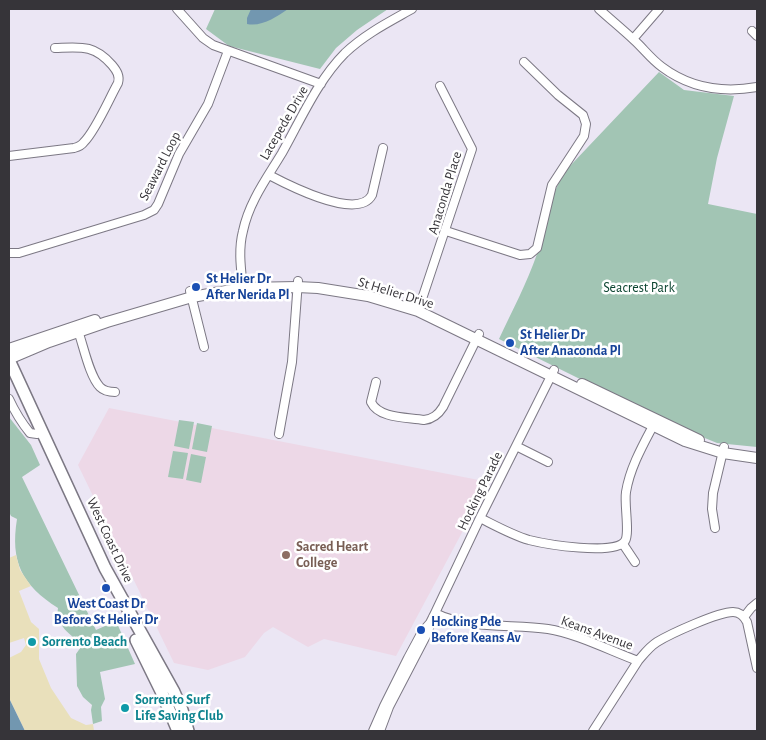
<!DOCTYPE html>
<style>
body{margin:0}
#map{position:relative;width:766px;height:740px;overflow:hidden;background:#ebe6f4;font-family:"Alegreya Sans",sans-serif}
canvas{display:block}
.frame{position:absolute;inset:0;border:10px solid #363439;pointer-events:none}
</style>
<div id="map">
<canvas width="766" height="740"></canvas>
<div class="frame"></div>
</div>
<script>
const ctx = document.querySelector('canvas').getContext('2d');
ctx.lineJoin = 'round';
function fillPath(path, color) { ctx.fillStyle = color; ctx.fill(path, 'evenodd'); }
function stroke(path, color, width, dash) { ctx.strokeStyle = color; ctx.lineWidth = width; ctx.lineCap = dash ? 'butt' : 'round'; ctx.setLineDash(dash || []); ctx.stroke(path); }
function drawText(font, color, halo, rows, align = 'center') {
  ctx.font = font + ' "Alegreya Sans",sans-serif'; ctx.lineWidth = 5; ctx.setLineDash([]); ctx.textBaseline = 'middle'; ctx.strokeStyle = halo; ctx.fillStyle = color; for (const [text, x, y, turn = 0] of rows) {
    ctx.save(); ctx.translate(x, y); ctx.rotate((+turn || 0) * Math.PI / 180); ctx.textAlign = isNaN(turn) ? turn : align; if (halo) ctx.strokeText(text, 0, 0); ctx.fillText(text, 0, 0); ctx.restore();
  }
}
const education = new Path2D(`
 M109,408L489,482L396,656L324,639L308,647L273,627L264,633L245,657L208,670L174,663L78,465Z`);
const green = new Path2D(`
 M215,9H388L357,30L336,48L320,69L229,46L206,29Z
 M659,72L684,90L734,96L717,158L708,204L757,214V447L717,443L673,425L499,339C512,311 527,283 537,254C547,225 549,191 569,167Z
 M9,417L31,445L40,465L22,477L96,630L116,621L135,664L100,672L105,699L101,707L102,721L93,724L91,710L92,705L83,697L77,686L76,654L83,644C71,636 55,625 58,608C22,585 10,562 17,519L11,516L9,512Z
 M179,420L194,422L189,449L174,446Z
 M197,423L212,426L207,452L192,449Z
 M173,451L188,453L183,479L168,477Z
 M191,454L206,457L201,483L186,480Z`);
const sand = new Path2D(`
 M16,555L20,570L31,586L19,591L31,622L39,629V659L51,688L71,718L86,725L93,724L94,731H25L9,698V658L21,652L26,645L24,638L9,643V558Z`);
const water = new Path2D(`
 M251,9H288C276,17 262,27 247,24V18Z
 M9,698L25,731H9Z`);
const minor = new Path2D(`
 M177,9L203,38L213,45L321,84
 M599,9C610,19 622,29 634,40C643,48 651,59 662,67C690,88 723,93 757,87
 M752,31L757,36
 M633,39L659,9
 M9,156L74,148C78,147 82,145 84,142C96,130 109,99 118,83C120,76 117,71 112,65C94,44 80,47 55,48
 M269,175C288,185 358,221 372,195L383,148
 M446,231L520,255L530,254L537,248L552,185L584,136L586,124L583,115L558,95L524,62
 M9,253H19L144,215L154,210L158,204L179,154L208,104L228,51
 M243,288C241,269 238,250 243,231C249,202 267,178 282,153C301,119 318,80 345,53C365,34 389,22 412,9
 M190,291L204,347
 M418,311L472,149L440,86
 M77,328C83,343 89,376 100,387C104,391 110,392 115,392
 M376,382L371,402C379,419 408,417 424,420C433,419 438,415 443,407L479,334
 M9,399C15,412 21,422 30,433L37,434
 M279,434L292,362L298,281
 M516,446L548,462
 M480,518C496,526 512,535 529,540C545,544 615,556 625,541C630,533 624,504 626,492C630,467 644,443 655,422
 M715,528L712,509L713,493L724,447
 M623,544L635,562
 M435,613C466,629 513,624 548,629C575,633 611,651 638,661C644,654 649,647 657,642C670,634 718,612 733,612C740,612 744,616 747,622L757,668
 M744,617L751,608L757,603
 M373,731L384,706L408,658L422,632L430,623L435,613L480,518L554,370
 M380,731L389,707L427,634L430,625
 M593,731L638,661`);
const tertiary = new Path2D(`
 M9,349L95,320
 M9,359L49,342L107,322L192,297L243,288L297,287L318,288L368,296L418,311L685,441L723,453L757,458
 M582,384L699,440`);
const secondary = new Path2D(`
 M9,360L105,568L174,692L182,710L188,731
 M136,640L162,693L178,731`);
const markers = [
 [196,287,5,"#1a4fb4"],
 [510,343,5,"#1a4fb4"],
 [286,555,5,"#8d6e63"],
 [106,588,5,"#1a4fb4"],
 [421,630,5,"#1a4fb4"],
 [32,642,5,"#0f9aa8"],
 [125,708,5,"#0f9aa8"]
];
const streetNames = [
 ["Lacepede Drive",284,123,-60],
 ["Seaward Loop",160,166,-63],
 ["Anaconda Place",445,193,-73],
 ["St Helier Drive",396,293,17],
 ["Hocking Parade",480,491,-64],
 ["West Coast Drive",110,540,65],
 ["Keans Avenue",597,633,20]
];
const transitNames = [
 ["St Helier Dr",206,279],
 ["After Nerida Pl",206,295],
 ["St Helier Dr",520,335],
 ["After Anaconda Pl",520,351],
 ["West Coast Dr",106,604,"center"],
 ["Before St Helier Dr",106,620,"center"],
 ["Hocking Pde",431,622],
 ["Before Keans Av",431,638]
];
const parkNames = [
 ["Seacrest Park",639,288]
];
const educationNames = [
 ["Sacred Heart",296,547],
 ["College",296,563]
];
const cultureNames = [
 ["Sorrento Beach",42,642],
 ["Sorrento Surf",135,700],
 ["Life Saving Club",135,716]
];
fillPath(education, '#edd8e7');
fillPath(green, '#a2c5b4');
fillPath(sand, '#e9e0bb');
fillPath(water, '#7297b0');
stroke(minor, '#7c7884', 10);
stroke(tertiary, '#7c7884', 12);
stroke(secondary, '#7c7884', 14);
stroke(minor, '#fff', 8);
stroke(tertiary, '#fff', 10);
stroke(secondary, '#fff', 11);
for (const [x, y, r, color] of markers) { const dot = new Path2D(); dot.arc(x, y, r, 0, 2 * Math.PI); ctx.fillStyle = color; ctx.fill(dot); stroke(dot, '#fff', 2); }
drawText('14px', '#363439', '#fff', streetNames);
drawText('bold 14px', '#164399', '#fff', transitNames, 'left');
drawText('14px', '#0c4531', '#fff', parkNames);
drawText('bold 14px', '#785e54', '#fff', educationNames, 'left');
drawText('bold 14px', '#0d838f', '#fff', cultureNames, 'left');
</script>
